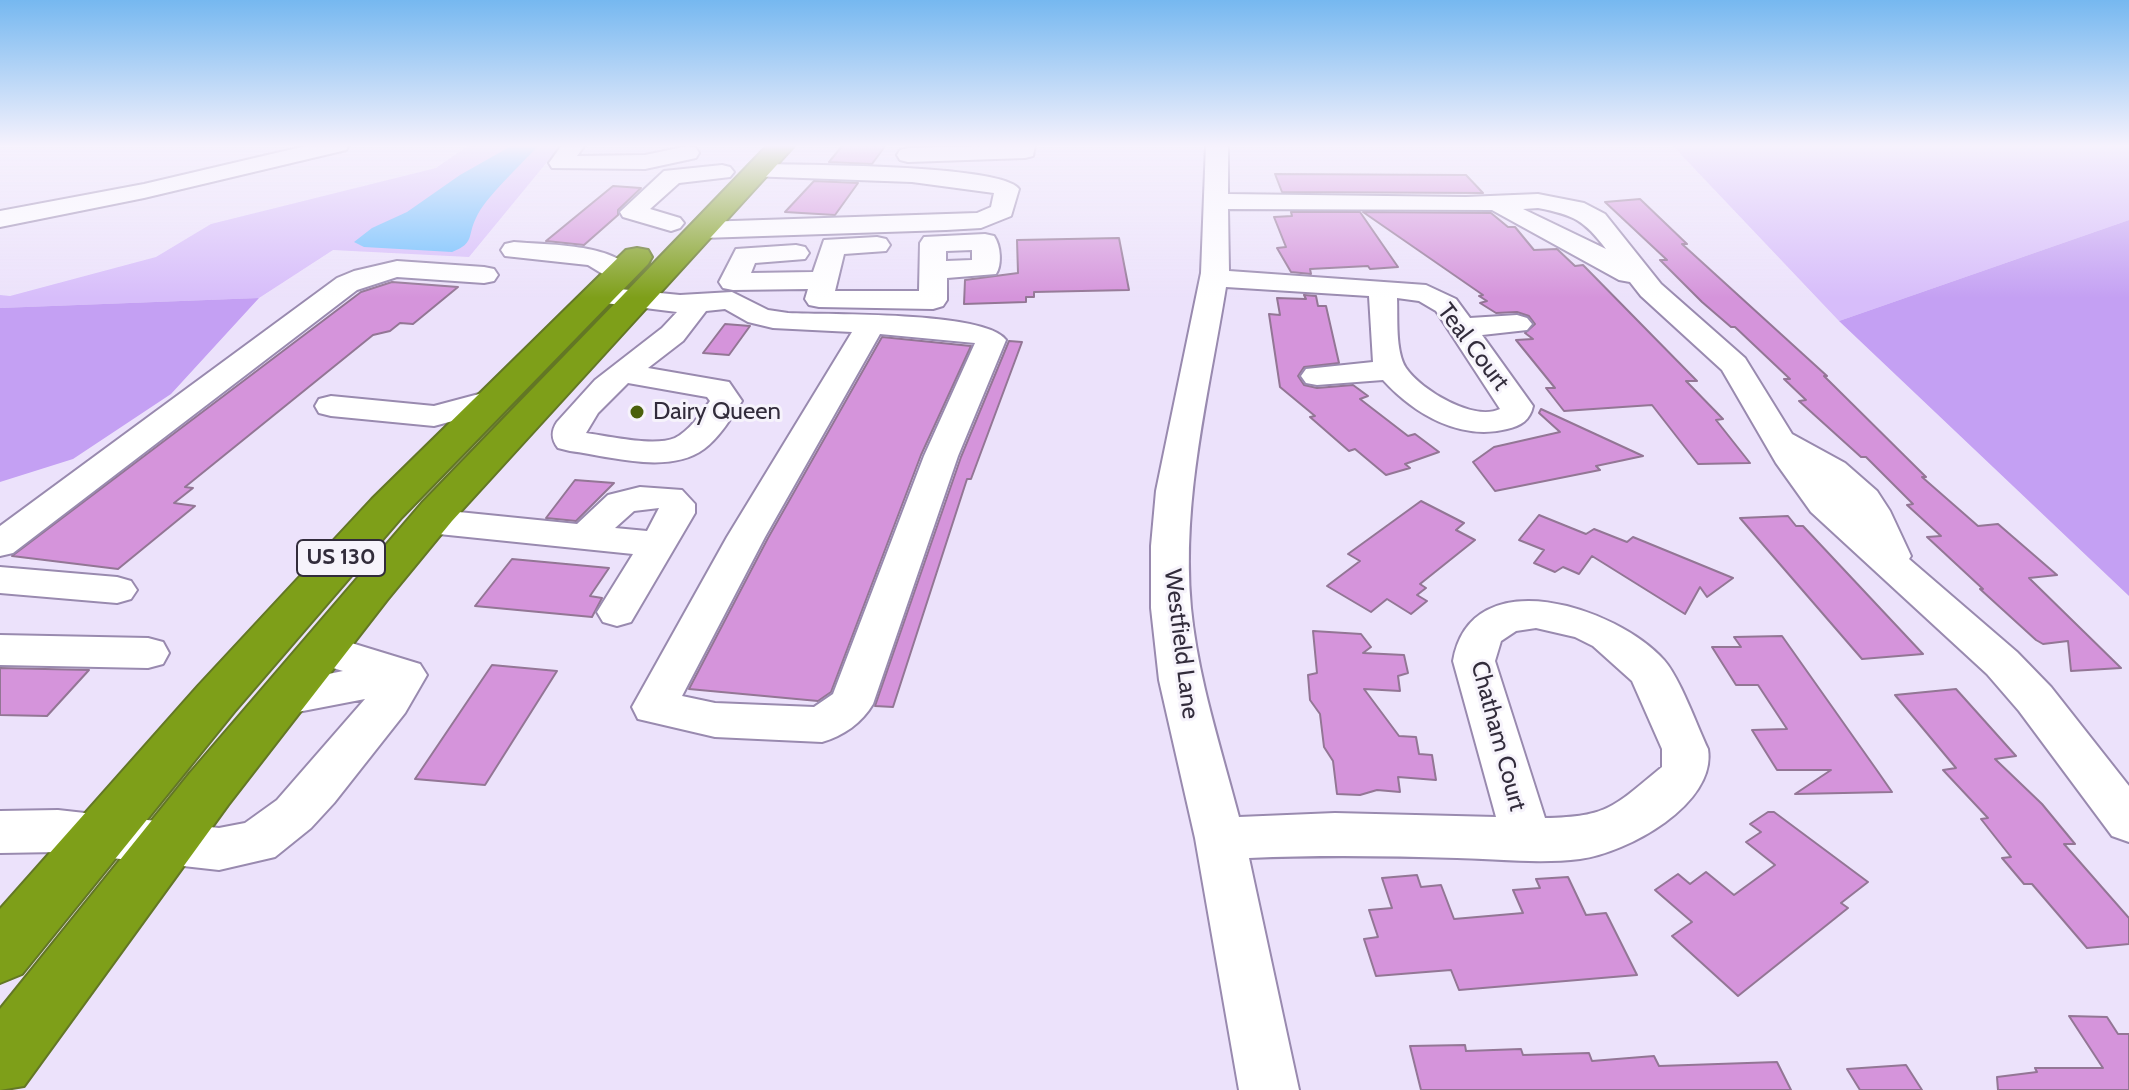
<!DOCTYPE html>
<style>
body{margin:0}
canvas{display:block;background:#ece2fb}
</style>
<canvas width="2129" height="1090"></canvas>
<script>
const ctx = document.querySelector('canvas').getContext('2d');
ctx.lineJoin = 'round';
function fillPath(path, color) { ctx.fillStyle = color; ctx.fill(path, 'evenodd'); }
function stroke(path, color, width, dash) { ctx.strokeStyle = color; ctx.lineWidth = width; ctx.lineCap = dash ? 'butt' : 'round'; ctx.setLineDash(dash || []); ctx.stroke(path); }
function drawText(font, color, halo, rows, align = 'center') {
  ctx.font = font + ' Cabin,sans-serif'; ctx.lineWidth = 6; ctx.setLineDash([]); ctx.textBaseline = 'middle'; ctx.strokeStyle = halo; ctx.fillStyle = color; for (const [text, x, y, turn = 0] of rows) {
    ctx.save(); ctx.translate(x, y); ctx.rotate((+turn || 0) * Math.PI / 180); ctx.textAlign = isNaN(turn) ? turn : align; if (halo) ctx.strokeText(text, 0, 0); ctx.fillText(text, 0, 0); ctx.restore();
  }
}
const green = new Path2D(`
 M469,145H561L469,257L333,250L259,298L0,308V295L10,296L156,257L211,224L436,168Z
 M1672,145H2129V220L1839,321Z`);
const forest = new Path2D(`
 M2129,220V596L1839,321Z
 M259,298L171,394L73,459L0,482V308Z`);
const water = new Path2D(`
 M513,145H539C523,163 485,197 476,218C467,236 475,243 452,252L364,247L354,242L372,228L407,212L460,175Z`);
const building = new Path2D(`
 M843,145H886L872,164L829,162Z
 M1275,174L1466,175L1483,193L1282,192Z
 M814,181L858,183L835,215L785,212Z
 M613,186L641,188L618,210V215L584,245L546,241Z
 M1640,199L1687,244H1682L1827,376H1824L1926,477H1922L1978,526L1998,524L2057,575L2029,578L2121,668L2071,671L2068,641L2043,644L2036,640L1980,589H1983L1927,537L1941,536L1907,505L1913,504L1866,457H1861L1799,401L1806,400L1784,379H1790L1735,327H1731L1702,302L1660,260H1667L1605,202Z
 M1291,212H1360L1398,267L1370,269L1368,266L1310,269L1311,274L1291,272L1277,248L1286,247L1274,217L1292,216Z
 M1363,212L1491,213L1508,227H1515L1534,250L1557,249L1575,266L1583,265L1697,381H1686L1723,419L1716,420L1750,463L1698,464L1652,405L1564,411L1546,388H1555L1516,340L1533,339L1525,333L1535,324L1529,316L1517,312L1496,313L1480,303L1487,301L1479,296L1483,295Z
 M1119,238L1129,290L1034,292V297H1026V302L964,304L965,280L1018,273L1017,240Z
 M392,282L458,287L413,324L400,323L390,331L373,335L185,487L193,488L174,503L195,506L118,569L12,556L361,292Z
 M1304,295L1316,296L1318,306H1326L1339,363L1304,367L1298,376L1304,385L1317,388L1353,385L1368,396L1360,399L1408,436L1415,434L1439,452L1405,464L1410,468L1386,475L1355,449L1349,451L1310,417L1315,416L1280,387L1269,314L1280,315L1277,298L1306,299Z
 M725,324L750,326L729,355L703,353Z
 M882,337L971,346L921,455L831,692L818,701L689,689L768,538Z
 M1009,341L1022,342L971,479H967L893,707L875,706L961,457Z
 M1541,409L1643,456L1596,466L1600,470L1495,491L1473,462L1494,447L1560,432L1539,413Z
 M575,480L614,483L576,521L546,518Z
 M1421,501L1464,523L1456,530L1475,540L1420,584L1426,588L1417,595L1427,601L1411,614L1387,599L1371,612L1327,586L1360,561L1348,554Z
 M1539,515L1586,534L1594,529L1627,542L1633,537L1733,578L1707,597L1700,587L1685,614L1592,556L1579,574L1563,567L1555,572L1534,563L1544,550L1519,540Z
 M1788,516L1796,526H1803L1923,654L1862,659L1740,518Z
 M512,559L609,568L590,596L602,598L592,617L475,606Z
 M1313,631L1361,634L1371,647L1363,653L1404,655L1408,673L1398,676L1400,691L1364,689L1399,736L1416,737L1419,754L1432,755L1436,780L1398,777L1400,792L1377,790L1360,795L1337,794L1333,761L1324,747L1320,714L1310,700L1308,675L1317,673Z
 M1782,636L1876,769L1892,792L1795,794L1831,770H1777L1752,730L1787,729L1758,685H1736L1712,647H1741L1734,637Z
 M492,665L557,671L485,785L415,779Z
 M0,668L89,670L47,716L0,715Z
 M1956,689L2016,756L1995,759L2042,804L2075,844H2064L2129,918V944L2087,948L2032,884H2024L2002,858L2011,857L1981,819L1988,818L1943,770L1956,768L1895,695Z
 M1768,812H1774L1868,882L1841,903L1848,908L1738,996L1672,936L1692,922L1655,890L1678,874L1690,884L1706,872L1734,895L1775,865L1746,842L1761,832L1750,824Z
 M1417,875L1421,887L1441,885L1454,919L1523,913L1513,890L1540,888L1536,879L1568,877L1586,915L1606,913L1637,975L1459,990L1451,970L1376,976L1364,939L1378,937L1369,910L1392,908L1382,878Z
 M2069,1016L2107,1017L2118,1034H2129V1090H1998L1997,1077L2037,1072L2035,1068H2103Z
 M1465,1045L1466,1051L1521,1049L1523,1055L1589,1053L1592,1061L1654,1056L1659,1066L1777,1062L1791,1090H1421L1410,1046Z
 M1906,1065L1922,1090H1860L1847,1069Z`);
const minor = new Path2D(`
 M310,145H349L346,150L144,198L0,227V211L144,184Z
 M562,145H585L577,156L645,155L688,146L696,148L699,153L696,158L645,169L552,168L549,163Z
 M1035,145L1033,156L1025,158L908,162L900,160L897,155L900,150L908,148Z
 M1206,145H1228V194L1466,197L1538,194L1584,203L1605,214L1661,284L1745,358L1792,434L1845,463L1877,491L1890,511L1911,556L1909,559L2017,652L2051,687L2129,786V842L2112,836L2019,711L1987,674L1811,512L1776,463L1722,370L1641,296L1630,282L1619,280L1492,210L1228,209L1229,271L1426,285L1456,299L1470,318L1517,315L1527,318L1532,324L1527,330L1482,335L1533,406C1530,420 1521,426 1507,429C1460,441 1414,414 1383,380L1317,385L1306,383L1301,376L1306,369L1373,362L1369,296L1226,287C1209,392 1181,501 1191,608C1198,679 1221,748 1239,817L1335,813L1496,817L1453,661C1471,558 1618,608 1664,660C1680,678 1697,726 1708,749C1717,804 1627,853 1580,859C1540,864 1498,859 1457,858C1388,856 1319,855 1249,858L1299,1090H1239L1195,838L1159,680L1151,608V546L1156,491L1201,273ZM1538,208C1574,215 1584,220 1606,249L1523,209ZM1397,298L1419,301L1436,311L1500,409C1474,422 1421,390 1406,368C1395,351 1398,318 1397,298ZM1536,628L1575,637L1593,646L1632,681L1662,749V767C1614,806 1609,817 1545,818L1495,661L1501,641L1516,631Z
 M757,164C796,165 1002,164 1019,189L1011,216L981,228L946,230L702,238L693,235L689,230L693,225L702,222L977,213L991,207L994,193L912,182L749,176L745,171L749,166Z
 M722,165L730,167L734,172L730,177L679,183L650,209L680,218L684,223L680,228L671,231L623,217L620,212L664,171Z
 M985,234L994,236C1001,246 1002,265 996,274L947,278V300L943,306L933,309L819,307L809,305L805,299L808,289L733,290L723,288L719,282L736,249L796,245L805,247L809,253L805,259L755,263L751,273L813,272L824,240L877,237L886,239L890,245L886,251L844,254L835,291H919L920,243L924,237ZM972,250V260L946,261V251Z
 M514,242C547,245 614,243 635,273L631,279H611L588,265L505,256L501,250L505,244Z
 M397,261L484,267L494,269L498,275L494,281L484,283L397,277L357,290L13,553L0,556V526L337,278L354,271Z
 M599,287L680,295L732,292L768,310L788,313C828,315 986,311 1006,340L958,456L873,704C862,723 843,736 822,742L715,737L638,719L632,707L727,537L852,332L773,328L748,322L725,309L706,311L683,341L648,368L729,382L742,401C731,418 720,437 704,449C669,475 609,456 570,451L558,448C551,439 551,431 557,422L595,380L662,328L677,312L589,301L585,295L589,289ZM880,334L975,343L924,456L833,694L814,707L715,703L682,696L765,537ZM628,383L707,397L710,401C701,414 689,431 675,438C654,447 608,436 586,433L598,413Z
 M494,390L505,393L510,400L505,407L434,426L331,416L319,413L315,406L319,399L331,396L434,406Z
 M640,487L682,490L695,504V513L631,622L617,626L603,622L597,612L633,554L429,533L416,529L410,521L416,513L429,509L577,524L608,495ZM659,508L647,531L615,528L634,511Z
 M0,567L117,577L131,581L137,590L131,599L117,603L0,593Z
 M322,634L420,664L427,675L405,713L334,803L311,828L275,857L219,870L58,852L0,853V811L58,810L219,828L245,823L277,800L365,699L282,715L266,711L260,699L266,687L343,671L307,660L301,649L307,638Z
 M0,635L148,638L163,642L169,653L163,664L148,668L0,665Z`);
const highway = new Path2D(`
 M768,145H795L452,521L387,600L228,805L24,1086L0,1090V1009L190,773L422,503Z
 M637,248L648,250L652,257L648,264L402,517L234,712L22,974L0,983V909L198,686L372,499L626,250Z`);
const markers = [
 [637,412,8,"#4b610b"]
];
const shields = [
 [341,558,88]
];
const shieldNames = [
 ["US 130",341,558]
];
const streetNames = [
 ["Teal Court",1473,347,53],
 ["Westfield Lane",1181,644,83],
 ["Chatham Court",1498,736,75]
];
const poiNames = [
 ["Dairy Queen",653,412]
];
fillPath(green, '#d7bdfa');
fillPath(forest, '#c4a0f3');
fillPath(water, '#6cbefd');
fillPath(building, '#d594db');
stroke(building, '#937695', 2);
stroke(minor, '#998aaf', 4);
stroke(highway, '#637725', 4);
fillPath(minor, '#fff');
fillPath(highway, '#7e9f19');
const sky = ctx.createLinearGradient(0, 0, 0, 298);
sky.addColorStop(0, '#76b8f0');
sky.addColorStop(0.49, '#f6f2fd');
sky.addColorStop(1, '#f6f2fd00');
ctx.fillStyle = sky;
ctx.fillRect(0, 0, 2129, 298);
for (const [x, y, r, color] of markers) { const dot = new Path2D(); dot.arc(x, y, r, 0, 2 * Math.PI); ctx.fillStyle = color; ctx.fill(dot); stroke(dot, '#f6f3fb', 3); }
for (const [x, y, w] of shields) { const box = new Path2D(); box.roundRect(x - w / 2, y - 18, w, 36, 6); ctx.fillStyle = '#f6f3fb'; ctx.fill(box); stroke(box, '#322c3b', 2); }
drawText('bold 22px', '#322c3b', null, shieldNames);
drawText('24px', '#322c3b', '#f6f3fb', streetNames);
drawText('24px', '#322c3b', '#f6f3fb', poiNames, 'left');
</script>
